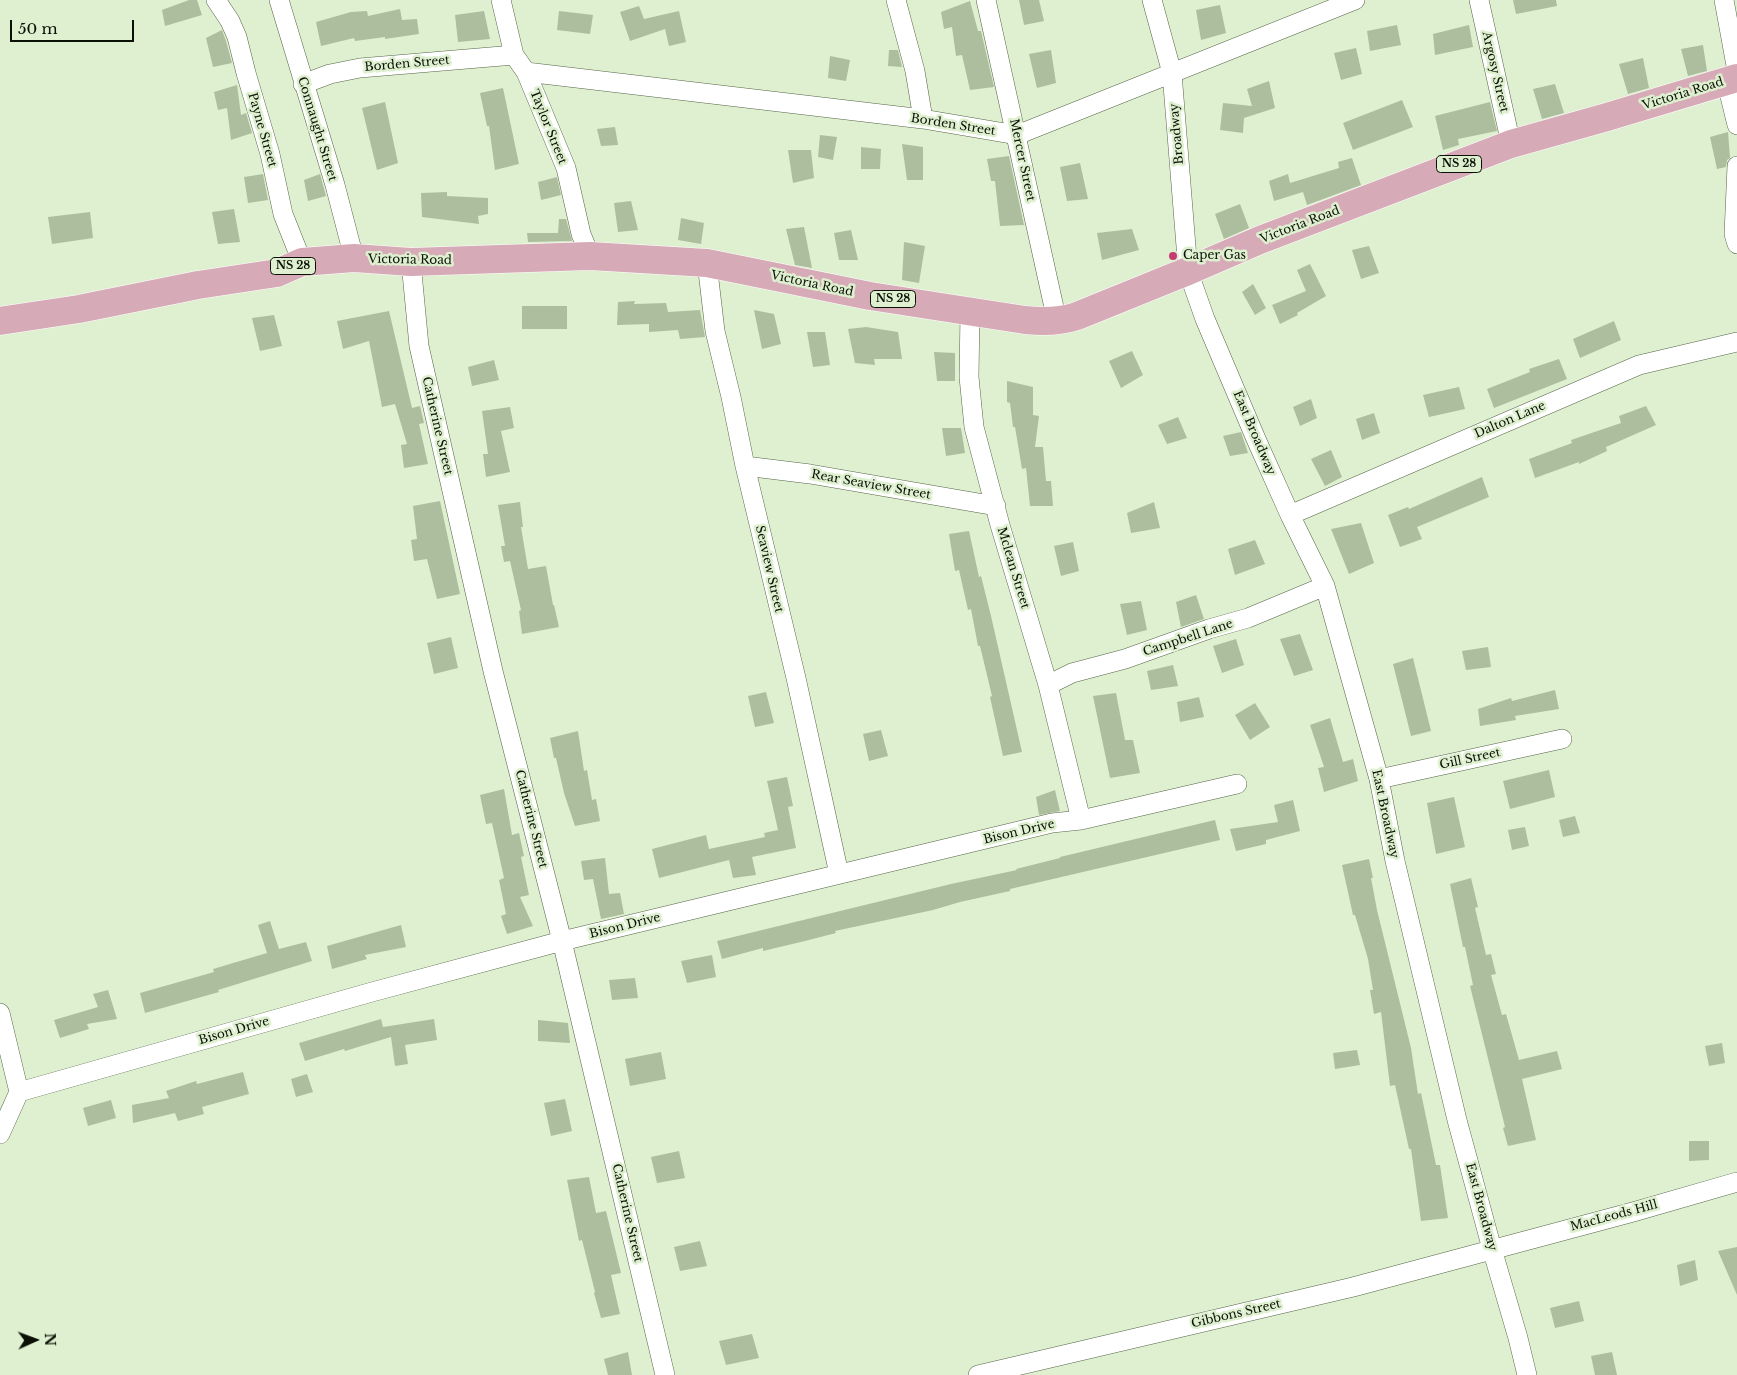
<!DOCTYPE html>
<style>
body{margin:0}
#map{position:relative;width:1737px;height:1375px;overflow:hidden;background:#def0cf;font-family:"Libre Baskerville",serif}
canvas{display:block}
.north{position:absolute;left:10px;top:1315px;width:50px;height:50px;-webkit-text-stroke:4px #def0cf;paint-order:stroke;rotate:88deg;font-size:14px;font-weight:700;line-height:20px;text-align:center;color:#0b1106}
.north::after{content:'';display:block;margin:auto;width:18px;height:22px;background:#0b1106;clip-path:polygon(50% 0,100% 100%,50% 72%,0 100%)}
.scale{position:absolute;left:10px;top:20px;width:124px;height:22px;box-sizing:border-box;border:2px solid #0b1106;border-top:0;padding-left:6px;font-size:15px;line-height:18px;white-space:nowrap;color:#0b1106;-webkit-text-stroke:4px #def0cf;paint-order:stroke}
</style>
<div id="map">
<canvas width="1737" height="1375"></canvas>
<div class="north">N</div>
<div class="scale">50 m</div>
</div>
<script>
const ctx = document.querySelector('canvas').getContext('2d');
ctx.lineJoin = 'round';
function fillPath(path, color) { ctx.fillStyle = color; ctx.fill(path, 'evenodd'); }
function stroke(path, color, width, dash) { ctx.strokeStyle = color; ctx.lineWidth = width; ctx.lineCap = dash ? 'butt' : 'round'; ctx.setLineDash(dash || []); ctx.stroke(path); }
function drawText(font, color, halo, rows, align = 'center') {
  ctx.font = font + ' "Libre Baskerville",serif'; ctx.lineWidth = 5; ctx.setLineDash([]); ctx.textBaseline = 'middle'; ctx.strokeStyle = halo; ctx.fillStyle = color; for (const [text, x, y, turn = 0] of rows) {
    ctx.save(); ctx.translate(x, y); ctx.rotate((+turn || 0) * Math.PI / 180); ctx.textAlign = isNaN(turn) ? turn : align; if (halo) ctx.strokeText(text, 0, 0); ctx.fillText(text, 0, 0); ctx.restore();
  }
}
const building = new Path2D(`
 M189,0H197L202,15L165,26L162,10Z
 M1019,0H1039L1044,21L1024,25Z
 M1513,0H1556L1557,6L1516,14Z
 M970,1L978,31H981L994,87L970,90L962,55L956,56L952,27L944,29L941,12Z
 M1220,5L1226,33L1201,40L1196,10Z
 M639,6L644,19L679,11L686,42L669,46L665,29L630,41L620,12Z
 M400,9L402,20L417,19L419,34L385,39V37L355,41L354,38L321,46L316,22L351,12L367,11L368,16Z
 M484,11L490,39L458,42L455,15Z
 M559,11L593,15L590,34L557,30Z
 M1397,25L1401,45L1370,51L1367,31Z
 M1469,25L1473,47L1435,55L1433,34Z
 M222,30L226,41L232,63L213,67L206,38Z
 M1703,45L1707,71L1688,76L1681,49Z
 M1356,48L1362,74L1341,80L1334,53Z
 M889,50H898L902,67L888,66Z
 M1051,50L1056,83L1037,88L1029,54Z
 M830,56L850,60L846,81L828,78Z
 M1643,58L1649,88L1628,94L1619,64Z
 M1269,81L1275,108L1244,118L1243,133L1220,130L1223,103L1252,106L1247,89Z
 M1555,84L1564,113L1542,119L1533,89Z
 M237,85L241,115L246,113L252,133L231,140L227,108L218,110L214,92Z
 M503,88L519,164L495,170L489,126H487L480,93Z
 M1402,100L1413,127L1353,150L1343,123Z
 M385,102L398,163L377,170L362,108Z
 M1490,102L1497,131L1458,139L1459,145L1443,150L1435,116Z
 M615,127L618,145L601,146L597,129Z
 M1728,132L1730,158L1727,160L1726,167L1717,169L1710,137Z
 M820,135L837,137L833,160L818,157Z
 M902,144L923,147V180H907Z
 M861,147L881,149L880,169H861Z
 M788,150H811L814,178L793,183Z
 M1009,156L1024,225L1000,226L995,181H991L987,159Z
 M1352,158L1361,185L1307,205L1303,192L1274,201L1269,181L1288,174L1290,183L1339,168L1338,162Z
 M1080,163L1088,199L1067,201L1060,167Z
 M263,174L268,200L248,203L244,177Z
 M320,174L326,196L308,201L304,180Z
 M557,177L561,195L541,200L538,182Z
 M447,192V196L488,198V214L478,216L479,224L422,217L421,193Z
 M631,201L638,230L618,232L614,203Z
 M1240,204L1249,228L1224,239L1215,214Z
 M234,209L240,242L218,244L212,212Z
 M90,212L93,238L52,244L48,217Z
 M681,218L704,223L701,244L678,240Z
 M559,219H566L572,241L528,242L527,233H558Z
 M804,227L812,268L795,265L786,229Z
 M1132,229L1139,250L1102,260L1097,233Z
 M851,230L858,260H839L834,233Z
 M904,242L925,246L919,283L902,280Z
 M1369,246L1379,273L1361,279L1352,250Z
 M1310,264L1326,296L1297,313L1298,315L1280,324L1272,305L1306,291L1297,270Z
 M1253,284L1266,308L1255,315L1242,292Z
 M635,301L634,304L666,303L668,312L700,310L705,337L680,339L678,330L649,332V324L617,325L618,302Z
 M522,306H567V329H522Z
 M754,310L774,314L781,344L762,349Z
 M389,311L412,408L420,406L424,423L419,424L428,464L404,468L401,445L407,444L395,404L382,407L369,341L343,349L337,321Z
 M274,315L282,346L260,351L252,318Z
 M1614,321L1621,340L1580,358L1573,339Z
 M866,327L898,332L902,359H874L875,365L855,363L848,329Z
 M807,332H825L830,365L813,367Z
 M1132,351L1143,375L1121,388L1109,361Z
 M934,352L955,353V381H937Z
 M1559,359L1567,379L1494,408L1487,389L1530,372L1529,369Z
 M494,360L499,380L472,386L468,367Z
 M1007,381L1033,387V415L1039,416L1035,447H1043L1046,481H1051L1053,506H1030L1026,468L1022,469L1015,427H1013L1010,403L1007,402Z
 M1459,387L1465,409L1429,417L1423,395Z
 M1311,399L1317,418L1300,426L1293,407Z
 M1646,406L1656,425L1606,447L1607,451L1579,464V462L1535,478L1529,459L1572,443L1571,440L1621,423L1619,416Z
 M510,407L514,428L501,431L510,472L486,477L483,454H488L482,411Z
 M1374,413L1380,433L1362,440L1356,419Z
 M1178,417L1187,438L1167,444L1158,425Z
 M942,428H961L965,453L946,456Z
 M1241,432L1248,453L1230,456L1223,436Z
 M1331,450L1342,477L1325,486L1311,459Z
 M1482,477L1489,497L1417,527L1422,539L1400,547L1388,515L1408,507L1409,509Z
 M440,501L460,594L437,599L427,559L414,561L411,540L417,539L413,506Z
 M520,502L523,527H521L528,569L546,566L553,605H554L559,627L522,634L519,611L521,610L510,561L504,562L501,546H505L498,505Z
 M1154,502L1160,528L1131,533L1127,513Z
 M1361,523L1374,563L1349,574L1331,529Z
 M969,531L979,577L981,576L991,616L1022,752L1003,756L990,697L992,696L980,646H978L971,609L968,610L959,570L955,571L949,534Z
 M1255,540L1265,564L1235,575L1228,549Z
 M1073,542L1079,571L1061,576L1054,546Z
 M1196,595L1204,619L1181,627L1176,602Z
 M1141,601L1147,630L1127,635L1120,604Z
 M1300,634L1313,670L1294,676L1280,639Z
 M451,637L458,668L434,674L427,643Z
 M1236,639L1244,665L1222,673L1213,646Z
 M1488,647L1491,667L1466,670L1462,651Z
 M1413,658L1431,731L1411,736L1393,664Z
 M1173,665L1178,686L1151,690L1147,671Z
 M1555,690L1559,709L1515,716L1516,720L1480,726L1478,709L1511,698L1512,701Z
 M766,692L774,723L755,727L748,696Z
 M1116,693L1125,740H1133L1140,773L1110,778L1093,696Z
 M1199,697L1204,717L1180,722L1177,702Z
 M1255,703L1270,727L1250,740L1235,715Z
 M1330,718L1343,762L1353,759L1358,781L1324,792L1318,768L1324,767L1310,725Z
 M881,730L888,756L869,761L863,734Z
 M578,731L584,771L587,770L592,800L596,799L600,821L575,826L564,793L556,758H554L550,738Z
 M1549,770L1555,797L1510,809L1503,781Z
 M787,777L793,806L788,807L796,848L752,857L756,875L733,878L729,860L659,878L652,849L706,835L709,849L765,837L764,833L778,830L767,781Z
 M504,789L512,835L519,833L524,856L521,857L529,895L520,897L533,926L507,934L501,916L506,914L499,880L504,878L492,823L486,824L480,795Z
 M1055,790L1060,811L1039,815L1036,797Z
 M1454,797L1465,847L1436,854L1427,803Z
 M1293,800L1300,831L1266,840V844L1236,851L1230,829L1278,822L1274,805Z
 M1575,816L1580,833L1563,837L1559,820Z
 M1215,820L1220,840L1010,889V891L960,902L933,910L835,931L836,933L805,941L763,951V948L722,959L717,941L951,884L1017,870L1016,869L1060,858V857Z
 M1525,827L1529,846L1512,850L1508,830Z
 M605,858L609,894L620,893L624,914L601,919L593,879L584,880L581,861Z
 M1369,859L1373,878H1371L1377,910L1411,1048L1418,1094L1421,1093L1436,1165H1440L1448,1218L1421,1221L1411,1149H1409L1395,1085L1390,1086L1381,1012L1374,1014L1370,990H1373L1368,959L1355,915H1353L1342,865Z
 M1471,878L1478,907L1475,908L1486,955L1491,954L1496,974L1491,975L1502,1015L1506,1014L1519,1060L1557,1051L1562,1069L1522,1079L1536,1140L1508,1146L1503,1128L1505,1127L1470,986L1473,985L1465,947H1463L1450,884Z
 M270,921L279,949L306,942L312,961L218,990L219,992L145,1013L140,993L214,972L213,969L267,953L258,925Z
 M401,925L406,947L365,955L367,959L332,969L327,946Z
 M712,955L716,977L687,983L681,961Z
 M635,978L638,998L612,1000L609,980Z
 M108,990L117,1019L87,1024L89,1029L60,1038L54,1020L98,1007L93,994Z
 M381,1019L383,1027L434,1019L437,1040L405,1045L408,1064L395,1066L391,1037L345,1051L344,1049L305,1061L299,1043Z
 M538,1020L568,1023L570,1043L538,1041Z
 M1722,1043L1725,1063L1709,1066L1705,1046Z
 M1357,1050L1360,1065L1335,1069L1333,1053Z
 M661,1052L666,1079L630,1086L625,1059Z
 M243,1072L249,1094L202,1107L204,1114L178,1121L175,1113L133,1123L132,1105L169,1098L166,1091L196,1081L197,1084Z
 M307,1074L313,1092L296,1097L291,1079Z
 M565,1099L572,1131L551,1136L544,1103Z
 M111,1100L116,1118L88,1126L83,1108Z
 M1689,1141H1709V1160L1689,1161Z
 M679,1151L685,1178L657,1183L651,1157Z
 M589,1177L596,1213L606,1211L621,1273L611,1275L620,1314L601,1318L594,1293L595,1292L582,1240L579,1241L567,1180Z
 M700,1241L707,1266L680,1271L674,1247Z
 M1737,1247V1295L1718,1251Z
 M1695,1260L1698,1280L1680,1286L1677,1265Z
 M1579,1301L1584,1321L1555,1328L1550,1308Z
 M752,1334L759,1358L726,1365L719,1341Z
 M628,1352L632,1375H608L604,1359Z
 M1612,1352L1617,1375H1595L1591,1356Z`);
const street = new Path2D(`
 M216,0L230,21L237,37L246,73L270,154L283,214L302,262
 M279,0L335,185L354,258
 M501,0L514,55L526,72L566,168L581,234L590,256
 M896,0L915,71L923,119
 M986,0L1057,321
 M1152,0L1172,73L1188,271L1205,319L1256,439L1290,515L1325,586L1379,779L1395,861L1457,1120L1492,1249L1518,1338L1527,1375
 M1479,0L1511,144
 M1724,0L1737,71
 M526,72L923,119L1017,135L1355,0
 M1726,80L1737,125
 M303,84L330,74L360,68L514,55
 M1737,166L1734,234L1737,244
 M411,262L419,346L493,671L562,941L665,1375
 M707,263L715,331L731,397L745,466L796,678L839,874
 M970,312L969,377L974,427L1000,525L1048,685L1081,820
 M745,466L810,474L996,506
 M1290,515L1639,365L1737,342
 M1048,685L1072,673L1125,659L1209,629L1248,618L1325,586
 M1379,779L1562,739
 M0,1013L19,1092
 M19,1092L372,992L562,941L1052,823L1081,820L1237,784
 M0,1134L19,1092
 M978,1375L1353,1287L1633,1212L1737,1182`);
const primary = new Path2D(`
 M0,321L79,309L198,285L277,273L302,262L354,258L411,262L590,256L707,263L870,296L1025,320C1043,322 1059,322 1077,316L1188,271L1260,240L1511,144L1607,117L1737,78`);
const markers = [
 [1173,256,5,"#c53b72"]
];
const shields = [
 [1459,164,45],
 [293,266,45],
 [893,299,45]
];
const shieldNames = [
 ["NS 28",1459,164],
 ["NS 28",293,266],
 ["NS 28",893,299]
];
const streetNames = [
 ["Borden Street",407,64,-5],
 ["Argosy Street",1495,72,77],
 ["Victoria Road",1683,94,-17],
 ["Borden Street",953,125,9],
 ["Taylor Street",548,127,68],
 ["Connaught Street",317,129,73],
 ["Payne Street",262,130,74],
 ["Broadway",1177,134,-95],
 ["Mercer Street",1022,160,78],
 ["Victoria Road",1300,225,-21],
 ["Victoria Road",410,260,1],
 ["Victoria Road",812,284,12],
 ["Dalton Lane",1510,420,-23],
 ["Catherine Street",437,426,77],
 ["East Broadway",1254,433,67],
 ["Rear Seaview Street",871,485,10],
 ["Mclean Street",1013,568,73],
 ["Seaview Street",769,569,77],
 ["Campbell Lane",1188,638,-18],
 ["Gill Street",1470,759,-12],
 ["East Broadway",1385,814,78],
 ["Catherine Street",531,819,76],
 ["Bison Drive",1019,832,-13],
 ["Bison Drive",625,926,-14],
 ["Bison Drive",234,1031,-16],
 ["East Broadway",1481,1207,75],
 ["Catherine Street",627,1213,77],
 ["MacLeods Hill",1614,1216,-15],
 ["Gibbons Street",1236,1314,-13]
];
const poiNames = [
 ["Caper Gas",1183,256]
];
fillPath(building, '#adbe9f');
stroke(street, '#566548', 20);
stroke(primary, '#fff', 29);
stroke(street, '#fff', 19);
stroke(primary, '#d7aab8', 28);
for (const [x, y, r, color] of markers) { const dot = new Path2D(); dot.arc(x, y, r, 0, 2 * Math.PI); ctx.fillStyle = color; ctx.fill(dot); stroke(dot, '#def0cf', 2); }
for (const [x, y, w] of shields) { const box = new Path2D(); box.roundRect(x - w / 2, y - 8.5, w, 17, 4); ctx.fillStyle = '#def0cf'; ctx.fill(box); stroke(box, '#0b1106', 1); }
drawText('bold 11px', '#0b1106', null, shieldNames);
drawText('12px', '#0b1106', '#def0cf', streetNames);
drawText('12px', '#0b1106', '#def0cf', poiNames, 'left');
</script>
